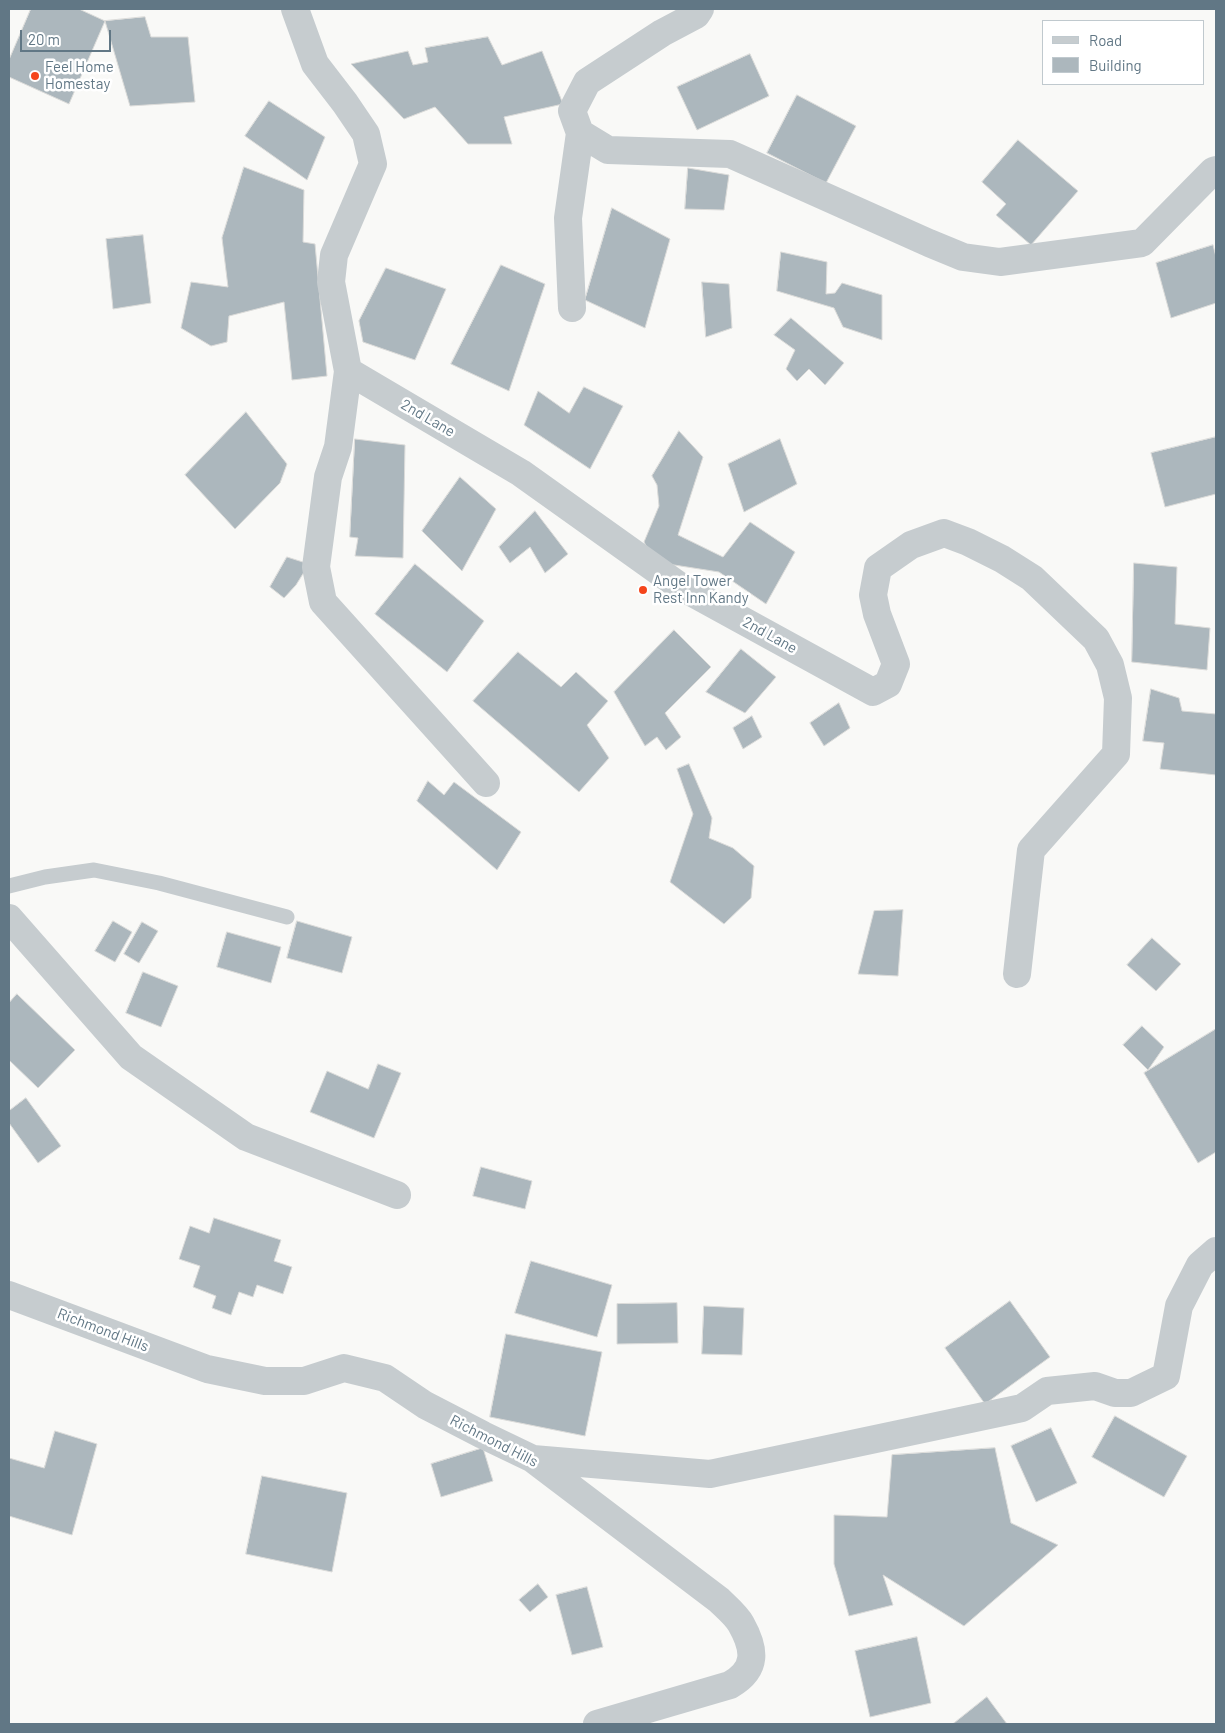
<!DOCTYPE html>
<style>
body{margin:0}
#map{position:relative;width:1225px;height:1733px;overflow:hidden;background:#f9f9f7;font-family:Barlow,sans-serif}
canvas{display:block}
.frame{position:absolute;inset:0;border:10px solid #617785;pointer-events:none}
.legend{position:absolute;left:1042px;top:20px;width:162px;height:65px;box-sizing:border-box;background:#fff;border:1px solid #c0c9ce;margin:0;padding:6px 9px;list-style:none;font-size:15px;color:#617785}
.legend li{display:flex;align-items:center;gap:10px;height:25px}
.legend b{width:25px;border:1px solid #c0c9ce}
.scale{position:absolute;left:20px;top:30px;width:91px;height:22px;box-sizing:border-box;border:2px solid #617785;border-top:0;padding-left:6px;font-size:15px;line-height:18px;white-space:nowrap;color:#617785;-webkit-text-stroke:4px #fff;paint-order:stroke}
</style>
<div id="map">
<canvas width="1225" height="1733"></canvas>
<div class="frame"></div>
<ul class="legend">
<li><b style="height:6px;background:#c6cccf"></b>Road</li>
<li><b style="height:14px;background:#acb7bd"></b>Building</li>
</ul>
<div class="scale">20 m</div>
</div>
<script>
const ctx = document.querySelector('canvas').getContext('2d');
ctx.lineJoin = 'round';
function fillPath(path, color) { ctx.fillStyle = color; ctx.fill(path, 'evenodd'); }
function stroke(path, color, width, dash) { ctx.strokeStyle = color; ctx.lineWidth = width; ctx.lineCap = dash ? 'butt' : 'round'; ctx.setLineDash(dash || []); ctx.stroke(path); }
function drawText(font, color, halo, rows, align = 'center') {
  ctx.font = font + ' Barlow,sans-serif'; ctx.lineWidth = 5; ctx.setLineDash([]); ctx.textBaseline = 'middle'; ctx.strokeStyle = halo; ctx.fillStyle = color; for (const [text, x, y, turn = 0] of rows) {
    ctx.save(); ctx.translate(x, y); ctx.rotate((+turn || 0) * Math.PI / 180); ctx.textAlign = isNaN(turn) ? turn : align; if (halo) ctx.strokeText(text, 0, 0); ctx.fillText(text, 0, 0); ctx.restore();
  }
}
const building = new Path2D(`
 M31,9H79L105,21L69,104L9,77V60Z
 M145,17L151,37H188L195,102L130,106L105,21Z
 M488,37L502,65L542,51L563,104L504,117L512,144H468L435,107L404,119L351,64L408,51L413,65L428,62L425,48Z
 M750,54L769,96L697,130L677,87Z
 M797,95L856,126L826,183L767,153Z
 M269,101L325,137L307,180L245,136Z
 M1018,140L1078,191L1031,245L996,215L1006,204L982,182Z
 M244,167L304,190L303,242L315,244L327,376L292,380L284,302L229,316L227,342L211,346L181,328L191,282L228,287L222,238Z
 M688,168L729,175L724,210L685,209Z
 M612,208L670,239L645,328L585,300Z
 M143,235L151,303L113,309L106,239Z
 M1213,245L1216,257V303L1171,318L1156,263Z
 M781,252L827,262L826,294L835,293L842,283L882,295V340L843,327L834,308L777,291Z
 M501,265L545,284L509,391L451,364Z
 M386,268L446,289L415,360L363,342L359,321Z
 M702,282L729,284L732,328L706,337Z
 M791,318L844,363L825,385L809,369L797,381L786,369L795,350L774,335Z
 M584,387L623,406L590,469L524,425L538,391L569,413Z
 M246,412L287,464L280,483L235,529L185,475Z
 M679,431L703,457L678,535L723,557L750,522L795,552L766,604L719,572L655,562L644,542L659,506L657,485L652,476Z
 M1216,437V494L1165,507L1151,453Z
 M355,439L405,445L403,558L355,556L358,538L350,537Z
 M780,439L797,484L744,512L728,464Z
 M460,477L496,509L462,571L422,531Z
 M535,511L568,554L545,573L530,547L510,563L499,547Z
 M287,557L309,564L296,585L284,598L270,587Z
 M1134,563L1177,567L1175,624L1210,628L1207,670L1132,662Z
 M415,564L484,621L447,672L375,614Z
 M674,630L711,667L665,713L681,737L666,750L657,737L645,746L614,692Z
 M741,649L776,677L745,713L706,692Z
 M518,652L561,687L576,672L608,701L587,725L609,758L579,792L473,701Z
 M1151,689L1179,698L1182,711L1216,714V775L1160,769L1164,743L1143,741Z
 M839,703L850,728L824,746L810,723Z
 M752,716L762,737L743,749L733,728Z
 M689,764L712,818L709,838L733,848L754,866L751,898L724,924L670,882L693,814L677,769Z
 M428,781L444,795L454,782L521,832L497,870L417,801Z
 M903,910L898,976L858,974L874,911Z
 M113,921L132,932L115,962L95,951Z
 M297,921L352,937L342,973L287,958Z
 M142,922L158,931L139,963L124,954Z
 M227,932L281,947L271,983L217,967Z
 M1152,938L1181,964L1156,991L1127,965Z
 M143,972L178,986L161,1027L126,1013Z
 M17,994L75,1050L38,1088L9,1060V1003Z
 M1142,1026L1164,1047L1148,1070L1123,1045Z
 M1216,1029V1152L1198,1163L1144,1073Z
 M378,1064L401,1073L374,1138L310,1112L327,1071L368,1089Z
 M26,1098L61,1146L38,1163L9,1123V1111Z
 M481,1167L532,1181L525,1209L473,1196Z
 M214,1218L281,1240L274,1261L292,1267L283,1294L257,1285L253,1297L239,1292L231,1315L212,1308L216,1296L193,1287L200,1266L179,1259L190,1226L209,1233Z
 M531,1261L612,1285L597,1337L515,1313Z
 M1010,1301L1050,1357L985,1404L945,1348Z
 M677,1303L678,1343L617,1344V1304Z
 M704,1306L744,1308L742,1355L702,1354Z
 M506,1334L602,1352L585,1436L490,1417Z
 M1115,1416L1187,1456L1164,1497L1092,1457Z
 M1051,1428L1077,1483L1036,1502L1011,1446Z
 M55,1431L97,1444L72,1535L9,1516V1458L44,1468Z
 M483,1448L493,1481L441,1497L431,1464Z
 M995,1448L1011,1523L1058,1545L964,1626L883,1575L893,1605L849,1616L834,1564V1515L887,1517L892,1455Z
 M262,1476L347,1493L332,1572L246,1554Z
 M538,1584L548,1597L530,1612L519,1600Z
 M587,1587L603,1647L572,1655L556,1595Z
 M917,1637L931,1703L870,1717L855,1651Z
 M987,1697L1007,1724H953Z`);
const lane = new Path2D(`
 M9,886L45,877L94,870L159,883L287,917`);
const street = new Path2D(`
 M295,9L315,64L345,103L366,134L373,164L334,255L331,282L348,371L521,473L678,585L873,692L888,684L896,664L877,614L873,595L878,568L911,545L944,533L968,542L1002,559L1032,578L1096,639L1110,665L1118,698L1116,754L1031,850L1017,974
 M700,9L696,15L662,33L587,82L572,111L580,133L608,150L730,154L929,243L963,257L1000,262L1142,243L1213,171L1216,170
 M572,308L568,218L580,133
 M348,371L338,447L328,477L316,567L323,602L486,783
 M9,918L131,1057L246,1137L397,1195
 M9,1295L207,1369L265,1381H304L344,1368L385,1378L425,1405L483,1435L533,1459L719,1600C726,1607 736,1615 741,1624C755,1649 758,1669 730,1685L597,1724
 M533,1459L710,1474L1022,1408L1047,1391L1095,1386L1115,1393H1131L1166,1376L1179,1306L1200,1265L1216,1251`);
const markers = [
 [35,76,5,"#f5451b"],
 [643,590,5,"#f5451b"]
];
const poiNames = [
 ["Feel Home",45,67],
 ["Homestay",45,84],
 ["Angel Tower",653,581],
 ["Rest Inn Kandy",653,598]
];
const streetNames = [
 ["2nd Lane",428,418,30],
 ["2nd Lane",770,635,29],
 ["Richmond Hills",103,1330,21],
 ["Richmond Hills",494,1441,27]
];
fillPath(building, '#acb7bd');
stroke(building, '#dbdbd9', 1);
stroke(lane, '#c6cccf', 15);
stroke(street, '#c6cccf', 28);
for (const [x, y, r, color] of markers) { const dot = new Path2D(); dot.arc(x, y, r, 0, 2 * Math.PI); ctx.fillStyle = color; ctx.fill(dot); stroke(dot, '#fff', 2); }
drawText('15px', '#617785', '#fff', poiNames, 'left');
drawText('15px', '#617785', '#fff', streetNames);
</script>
